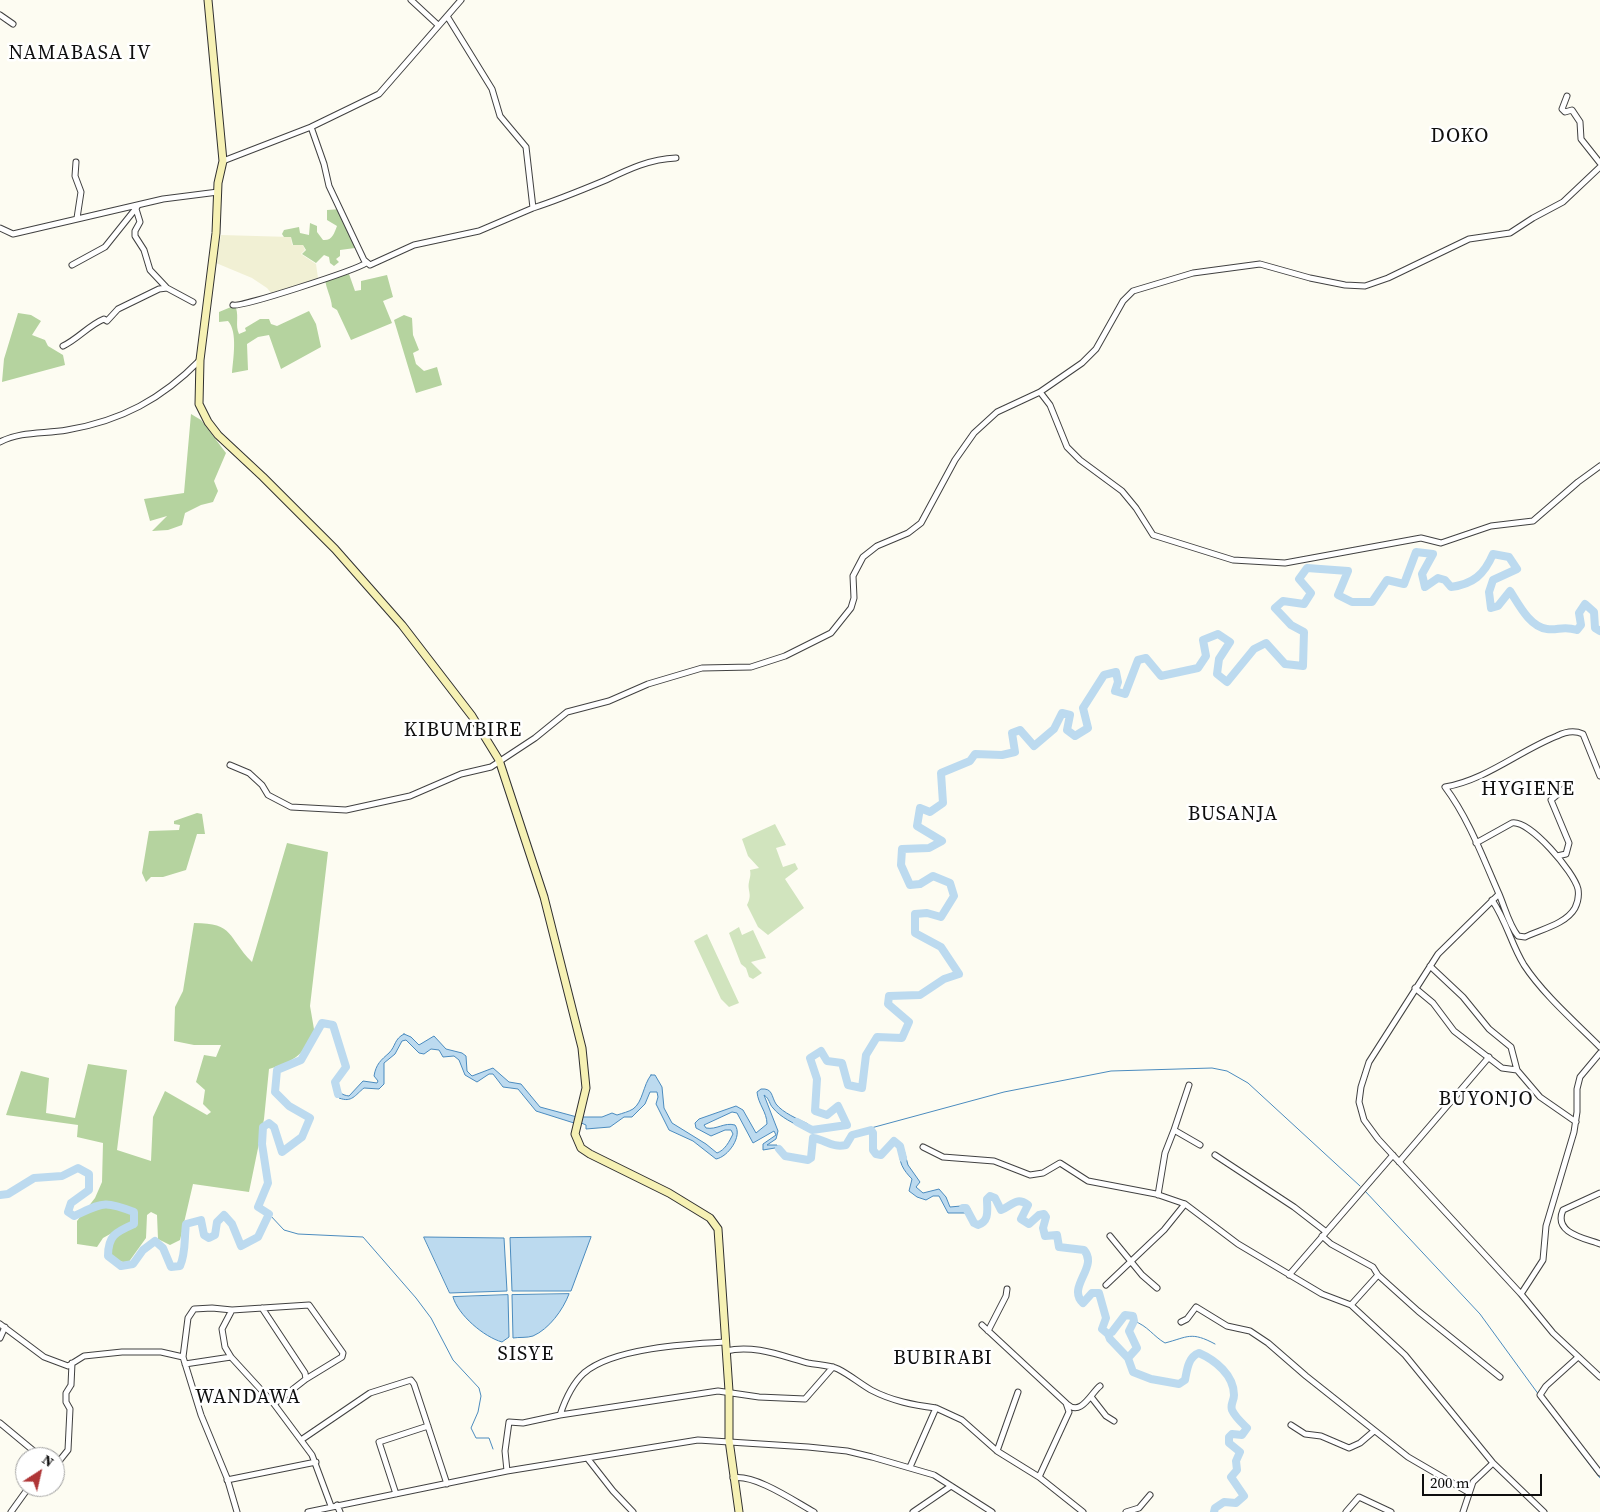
<!DOCTYPE html>
<style>
body{margin:0}
#map{position:relative;width:1600px;height:1512px;overflow:hidden;background:#fdfcf2;font-family:"Source Serif 4",serif}
canvas{display:block}
.north{position:absolute;left:15px;top:1447px;width:50px;height:50px;box-sizing:border-box;background:#fff;border:1px solid #9f9f9f;border-radius:50%;rotate:35deg;font-size:14px;font-weight:700;line-height:20px;text-align:center;color:#0e0e0e}
.north::after{content:'';display:block;margin:auto;width:18px;height:22px;background:#af3637;clip-path:polygon(50% 0,100% 100%,50% 72%,0 100%)}
.scale{position:absolute;left:1422px;top:1474px;width:120px;height:22px;box-sizing:border-box;border:2px solid #0e0e0e;border-top:0;padding-left:6px;font-size:15px;line-height:18px;white-space:nowrap;color:#0e0e0e;-webkit-text-stroke:4px #fff;paint-order:stroke}
</style>
<div id="map">
<canvas width="1600" height="1512"></canvas>
<div class="north">N</div>
<div class="scale">200 m</div>
</div>
<script>
const ctx = document.querySelector('canvas').getContext('2d');
ctx.lineJoin = 'round';
function fillPath(path, color) { ctx.fillStyle = color; ctx.fill(path, 'evenodd'); }
function stroke(path, color, width, dash) { ctx.strokeStyle = color; ctx.lineWidth = width; ctx.lineCap = dash ? 'butt' : 'round'; ctx.setLineDash(dash || []); ctx.stroke(path); }
function drawText(font, color, halo, rows, align = 'center') {
  ctx.font = font + ' "Source Serif 4",serif'; ctx.lineWidth = 5; ctx.setLineDash([]); ctx.textBaseline = 'middle'; ctx.strokeStyle = halo; ctx.fillStyle = color; for (const [text, x, y, turn = 0] of rows) {
    ctx.save(); ctx.translate(x, y); ctx.rotate((+turn || 0) * Math.PI / 180); ctx.textAlign = isNaN(turn) ? turn : align; if (halo) ctx.strokeText(text, 0, 0); ctx.fillText(text, 0, 0); ctx.restore();
  }
}
const farmland = new Path2D(`
 M221,235L291,237L292,245H303L305,250L301,254L316,264L318,278L272,294L267,288L252,278L216,263Z`);
const green = new Path2D(`
 M775,824L786,845L776,848L783,867L795,863L798,869L785,879L804,908L768,935L758,927L747,905C753,894 747,891 749,882C750,877 751,875 750,870L759,868L748,856L742,839Z
 M739,927L742,935L753,930L766,958L751,962L762,973L753,979L749,977L746,968L741,964L729,933Z
 M707,934L739,1003L729,1007L721,999L694,941Z`);
const forest = new Path2D(`
 M341,209L355,240V248L340,250V256L336,259L339,262L334,266L330,263L329,257L324,255L316,263L302,254L306,250L303,245H293L291,237H284L282,234L284,230L299,227L300,233L309,235L310,223L317,226V232L323,240C332,241 334,234 337,226L327,220V210Z
 M349,274L355,291L361,290V281L387,275L393,297L383,301L392,323L351,340L337,310L332,307C331,296 326,289 325,279Z
 M231,307L236,308C239,318 235,325 239,334L246,331L245,328L260,319H269L271,324L277,326L309,311L316,324L321,347L281,369L269,335L258,337L247,344L248,370L232,373C233,359 238,332 228,321L219,322V312Z
 M18,313L31,315L41,321L32,335L45,340L48,346L63,355L65,365L2,382L4,359Z
 M404,315L412,318L413,335L419,350L413,353L416,364L424,371L437,367L442,385L416,393L394,320Z
 M191,414L201,420L226,453L214,481L218,491L213,502L201,505L185,513L182,525L168,530L152,531L167,516L150,521L144,499L184,493Z
 M197,813L202,814L205,834H197L186,870L163,877H151L146,882L142,873L149,831L179,830L180,825L174,824V821Z
 M287,843L328,852L310,1006L315,1035C298,1058 296,1060 269,1069L264,1119L249,1192L193,1184L180,1240L170,1245L158,1239L157,1215L151,1212L147,1215L146,1238L128,1263C108,1260 107,1250 116,1235L131,1227L128,1224L103,1238L97,1247L77,1244V1221L95,1198L102,1182L103,1143L77,1137L78,1125L6,1115L21,1071L49,1078L46,1113L75,1118L88,1064L127,1070L117,1150L151,1161L153,1117L165,1091L207,1115L211,1112L203,1104L205,1090L196,1082L204,1055L216,1057L221,1045H194L174,1041L175,1007L183,991L194,923C235,923 227,937 252,962Z`);
const water = new Path2D(`
 M404,1034L411,1037L419,1045L434,1036L446,1049L462,1053L466,1056L467,1071L472,1076L493,1068L509,1082L521,1084L540,1107L577,1117L574,1123L536,1111L518,1089L503,1087L493,1074H489L477,1082L465,1075L459,1060L454,1056L443,1057L439,1050L431,1049L424,1054L419,1053L406,1040L402,1041L395,1054L384,1063V1084L379,1089L364,1088C355,1095 352,1103 339,1098L334,1085H337C339,1092 341,1095 349,1096L363,1081L377,1083L378,1081L374,1076C376,1064 381,1060 389,1053C396,1046 394,1039 404,1034Z
 M651,1075H655L662,1087L664,1108L672,1123L706,1144L717,1153C725,1150 729,1142 733,1134L731,1130H725L711,1136L696,1128L695,1123L699,1119L736,1106L743,1110L756,1133L767,1124C767,1112 758,1104 757,1092L761,1089C773,1088 771,1096 776,1104C783,1113 798,1119 808,1124L804,1129C794,1123 781,1118 773,1108C769,1104 770,1099 764,1095L778,1131L776,1139L767,1145H777L785,1156L775,1148L763,1150V1144L776,1135L774,1131L753,1143L737,1113L732,1112L704,1125L706,1128C717,1130 724,1122 735,1125C743,1136 728,1157 716,1159L693,1141L669,1130L656,1104L658,1097L657,1092H650L645,1104L632,1117H624L610,1127L586,1129V1125L579,1122L581,1117H602L612,1113L617,1115C623,1113 628,1112 633,1109C643,1102 643,1085 651,1075Z
 M901,1150H904L908,1165L920,1182L916,1187L923,1193L939,1189L946,1197L950,1207L961,1206L970,1208L967,1216L965,1213H948L939,1196H933L926,1200L917,1197L909,1191L912,1179C904,1171 897,1161 901,1150Z
 M424,1237L504,1238L507,1291L450,1293Z
 M591,1237L571,1291H512L510,1238Z
 M569,1294C563,1310 549,1329 533,1336C527,1338 519,1337 513,1338L512,1295Z
 M508,1295L509,1337L502,1342C484,1337 458,1315 453,1297Z`);
const stream = new Path2D(`
 M871,1130V1128L1004,1092L1111,1071L1212,1068L1227,1071L1248,1083L1360,1186
 M1365,1191L1480,1314L1539,1395
 M269,1214L284,1230L298,1234L363,1237L416,1298L431,1318L453,1360L479,1388L481,1396L478,1412L471,1428L476,1438H489L493,1449
 M1134,1321C1148,1326 1153,1336 1165,1343C1188,1337 1191,1331 1215,1344
 M1555,1419L1600,1478`);
const river = new Path2D(`
 M797,1122L812,1130L847,1125L838,1106L827,1115L815,1111L817,1079L810,1058L821,1051L827,1061L842,1063L848,1085L862,1088L866,1055L877,1037L902,1038L909,1022L888,1004L889,996L920,995L944,979L959,974L941,947L915,933V914L927,913L941,917L954,896L950,883L933,876L920,884L910,885L901,865L902,849L929,848L942,841L917,826L920,808L930,812L943,803L941,773L970,761L975,754L1002,755L1015,752L1012,733L1020,730L1034,746L1054,729L1062,713L1070,715L1067,730L1075,736L1088,728L1083,708L1104,675L1116,672L1118,682L1115,691L1125,694L1138,660L1146,658L1161,676L1198,668L1206,656L1203,640L1218,634L1230,642L1219,659L1217,674L1227,682L1254,649L1266,643L1285,664L1303,666L1304,632L1291,625L1275,608L1283,601L1304,604L1311,593L1299,579L1307,568L1348,571L1338,595L1352,602H1372L1387,580L1404,584L1416,552L1433,554L1422,574L1425,587L1438,578L1445,580L1451,587C1473,584 1484,575 1493,554L1509,557L1517,569L1493,580L1489,592L1491,608L1498,606L1510,591C1519,605 1530,627 1547,629C1558,631 1562,625 1577,630L1581,625L1579,613L1585,604L1594,612L1595,628L1600,631
 M779,1149L785,1156L808,1160L811,1158L813,1138C826,1140 832,1148 846,1145L852,1135L871,1130L873,1133V1150L876,1154L881,1155L894,1141L900,1146L903,1158
 M0,1195L8,1194L34,1178L62,1176L78,1168L89,1174V1190L71,1203L68,1212L74,1216C103,1203 103,1200 134,1212V1224C116,1232 108,1235 108,1256L121,1266L133,1264L143,1250L155,1241L163,1248L171,1267L180,1266C186,1253 184,1239 186,1224L201,1220L204,1235L209,1238L215,1235L217,1222L224,1215L232,1224L241,1246L258,1237L269,1214L258,1207L268,1183L262,1144L263,1127L269,1123L274,1127L282,1152L302,1137L310,1118L289,1106L275,1092L277,1070L301,1060L322,1023L333,1025L346,1067L335,1082L338,1094
 M963,1208H966L974,1223L978,1225C990,1221 987,1210 987,1199L990,1196L995,1198L1001,1210C1012,1206 1016,1196 1028,1205L1021,1219L1029,1224L1039,1215L1044,1214L1046,1217L1043,1228L1045,1236L1057,1235L1059,1247L1084,1250C1099,1267 1066,1287 1083,1303L1092,1293H1099L1106,1318L1102,1329L1108,1334L1112,1332L1125,1315L1133,1316L1134,1321L1129,1331L1137,1348L1128,1358L1133,1372L1151,1379L1179,1384L1185,1380C1187,1370 1188,1357 1199,1353C1215,1360 1234,1375 1234,1395C1234,1401 1230,1404 1232,1410C1235,1417 1242,1423 1247,1428L1242,1435L1232,1434L1229,1437V1443L1240,1452L1236,1461L1237,1470L1231,1477L1244,1496L1236,1503L1224,1502L1215,1508L1214,1512
 M1108,1334L1110,1339L1128,1358`);
const street = new Path2D(`
 M411,0L438,25
 M0,15L13,24
 M1567,96L1562,109L1565,112L1572,110L1580,122L1581,139L1600,163
 M311,127L324,164L329,186L364,260L370,265L414,245L479,231L533,208L526,147L500,116L492,89L447,16
 M223,161L311,127L379,94L461,0
 M76,162L75,176L81,192L77,218
 M533,208C558,200 582,190 606,180C629,169 650,159 676,158
 M136,209L140,222L135,231V236L144,250L150,270L166,287
 M0,228L13,234L163,199L218,192
 M72,265L105,247L137,207
 M233,305C240,308 356,270 366,263
 M63,346C78,339 89,325 104,319L107,321L118,309L159,289L167,288L193,302
 M1040,392L1050,405L1067,447L1080,460L1122,491L1136,508L1153,535L1233,560L1285,563L1421,538L1441,543L1491,526L1533,521L1578,482L1600,466
 M0,442C21,431 44,434 67,430C121,421 162,399 200,360
 M230,765L249,773L262,785L268,795L291,807L346,810L410,796L461,774L491,767L535,738L567,712L609,701L648,684L702,668L751,667L785,656L831,633L851,608L854,598L853,576L863,557L877,546L908,533L921,523L955,460L974,433L997,412L1040,392L1082,363L1096,349L1123,301L1133,291L1193,273L1260,264L1310,278L1345,285L1365,286L1388,278L1469,239L1510,233L1533,218L1563,202L1600,167
 M1476,843L1512,823C1530,820 1574,872 1578,889C1579,895 1578,902 1575,908C1566,924 1542,929 1525,937L1518,936C1509,925 1505,908 1499,894C1483,858 1469,819 1445,787C1486,780 1519,751 1557,736C1565,732 1574,730 1583,734L1600,776
 M1557,856L1566,854L1569,843L1551,800L1565,788
 M1499,894L1438,954L1369,1062L1361,1087L1359,1102L1364,1120L1378,1139L1521,1294L1553,1333L1600,1377
 M1492,900C1507,922 1511,944 1524,965C1543,994 1575,1022 1600,1047
 M1430,966L1463,997L1489,1029L1511,1047L1517,1070
 M1415,988L1433,1003L1454,1031L1502,1068L1517,1070L1540,1097L1576,1122
 M1189,1085L1174,1130L1200,1145
 M923,1147L943,1157L994,1161L1030,1175L1043,1173L1060,1163L1088,1181L1156,1194L1185,1204L1238,1244L1322,1294L1351,1305L1405,1355L1493,1463L1544,1512
 M1215,1155L1294,1207L1325,1231
 M1399,1162L1489,1057
 M1600,1193L1563,1210C1553,1233 1584,1238 1600,1244
 M1158,1195L1165,1153L1174,1130
 M1110,1236L1142,1275L1157,1288
 M1322,1236L1331,1244L1373,1267L1378,1275L1418,1311L1500,1377
 M1289,1275L1393,1155
 M1106,1285L1164,1230L1185,1204
 M1521,1294L1543,1260L1546,1226L1574,1132L1577,1112V1089L1580,1077L1600,1053
 M1351,1305L1378,1275
 M262,1308L305,1373L306,1379L274,1404
 M232,1310L212,1308L194,1309L188,1318L183,1357L201,1415L227,1478L237,1512
 M1181,1322L1187,1319L1196,1307L1227,1326L1250,1331L1268,1343L1306,1376L1408,1457L1468,1492
 M0,1324L44,1357L68,1366L84,1356L122,1352H161L183,1357
 M982,1325L1066,1403L1069,1412L1039,1477
 M988,1331L1006,1296L1007,1289
 M0,1338L5,1327
 M726,1351C753,1344 782,1356 808,1363C818,1365 829,1365 838,1369C850,1375 859,1383 871,1390C892,1401 913,1405 936,1408
 M1577,1358L1546,1386L1540,1395L1600,1473
 M185,1364L231,1357
 M306,1379L342,1357L343,1353L309,1305L232,1310L222,1329L225,1347L231,1357L274,1404L312,1455L331,1506
 M1092,1398L1106,1416L1114,1421
 M1067,1404C1081,1417 1091,1393 1100,1386
 M560,1415L718,1391L759,1397L805,1399L833,1367
 M0,1423L41,1457
 M1291,1425L1305,1434L1321,1436L1349,1448L1360,1443L1374,1431
 M301,1440L370,1393L411,1380L414,1384L447,1484
 M997,1451L1018,1392
 M588,1459L613,1491L633,1512
 M55,1463L60,1460L68,1450L70,1409L66,1402V1393L71,1385L72,1363
 M910,1467L936,1408L962,1420L997,1451L1039,1477L1083,1512
 M507,1471L505,1451L509,1422L523,1423L560,1415C565,1400 572,1384 584,1373C613,1348 687,1344 725,1342
 M733,1478C755,1474 794,1501 814,1512
 M227,1480L316,1462
 M396,1494L379,1442L428,1426
 M337,1505L340,1512
 M11,1512L29,1487
 M308,1512L507,1471L698,1440L808,1447L847,1451L872,1457L934,1475L992,1512
 M913,1512L951,1486
 M1126,1512L1139,1508L1150,1495
 M1346,1512L1359,1497L1391,1512
 M1463,1512L1473,1482L1493,1463`);
const secondary = new Path2D(`
 M208,0L223,161L218,183L216,233L200,360L199,404L208,422L218,435L263,477L335,549L402,625L472,716L499,760L544,897L582,1048L586,1088L575,1134L581,1148L590,1154L669,1193L710,1218L718,1229L729,1391V1440L739,1512`);
const quarterNames = [
 ["NAMABASA IV",80,54],
 ["DOKO",1460,137],
 ["KIBUMBIRE",463,731],
 ["HYGIENE",1528,790],
 ["BUSANJA",1233,815],
 ["BUYONJO",1486,1100],
 ["SISYE",526,1355],
 ["BUBIRABI",943,1359],
 ["WANDAWA",248,1398]
];
fillPath(farmland, '#f1f0d4');
fillPath(green, '#d1e4be');
fillPath(forest, '#b5d39f');
fillPath(water, '#bcdaef');
stroke(water, '#4b8bbe', 1);
stroke(stream, '#4b8bbe', 1);
stroke(river, '#bcdaef', 8);
stroke(street, '#414141', 7);
stroke(secondary, '#303030', 9);
stroke(street, '#fff', 5);
stroke(secondary, '#f6f1b4', 7);
ctx.letterSpacing = '1px';
drawText('20px', '#0e0e0e', '#fff', quarterNames);
ctx.letterSpacing = '0px';
</script>
